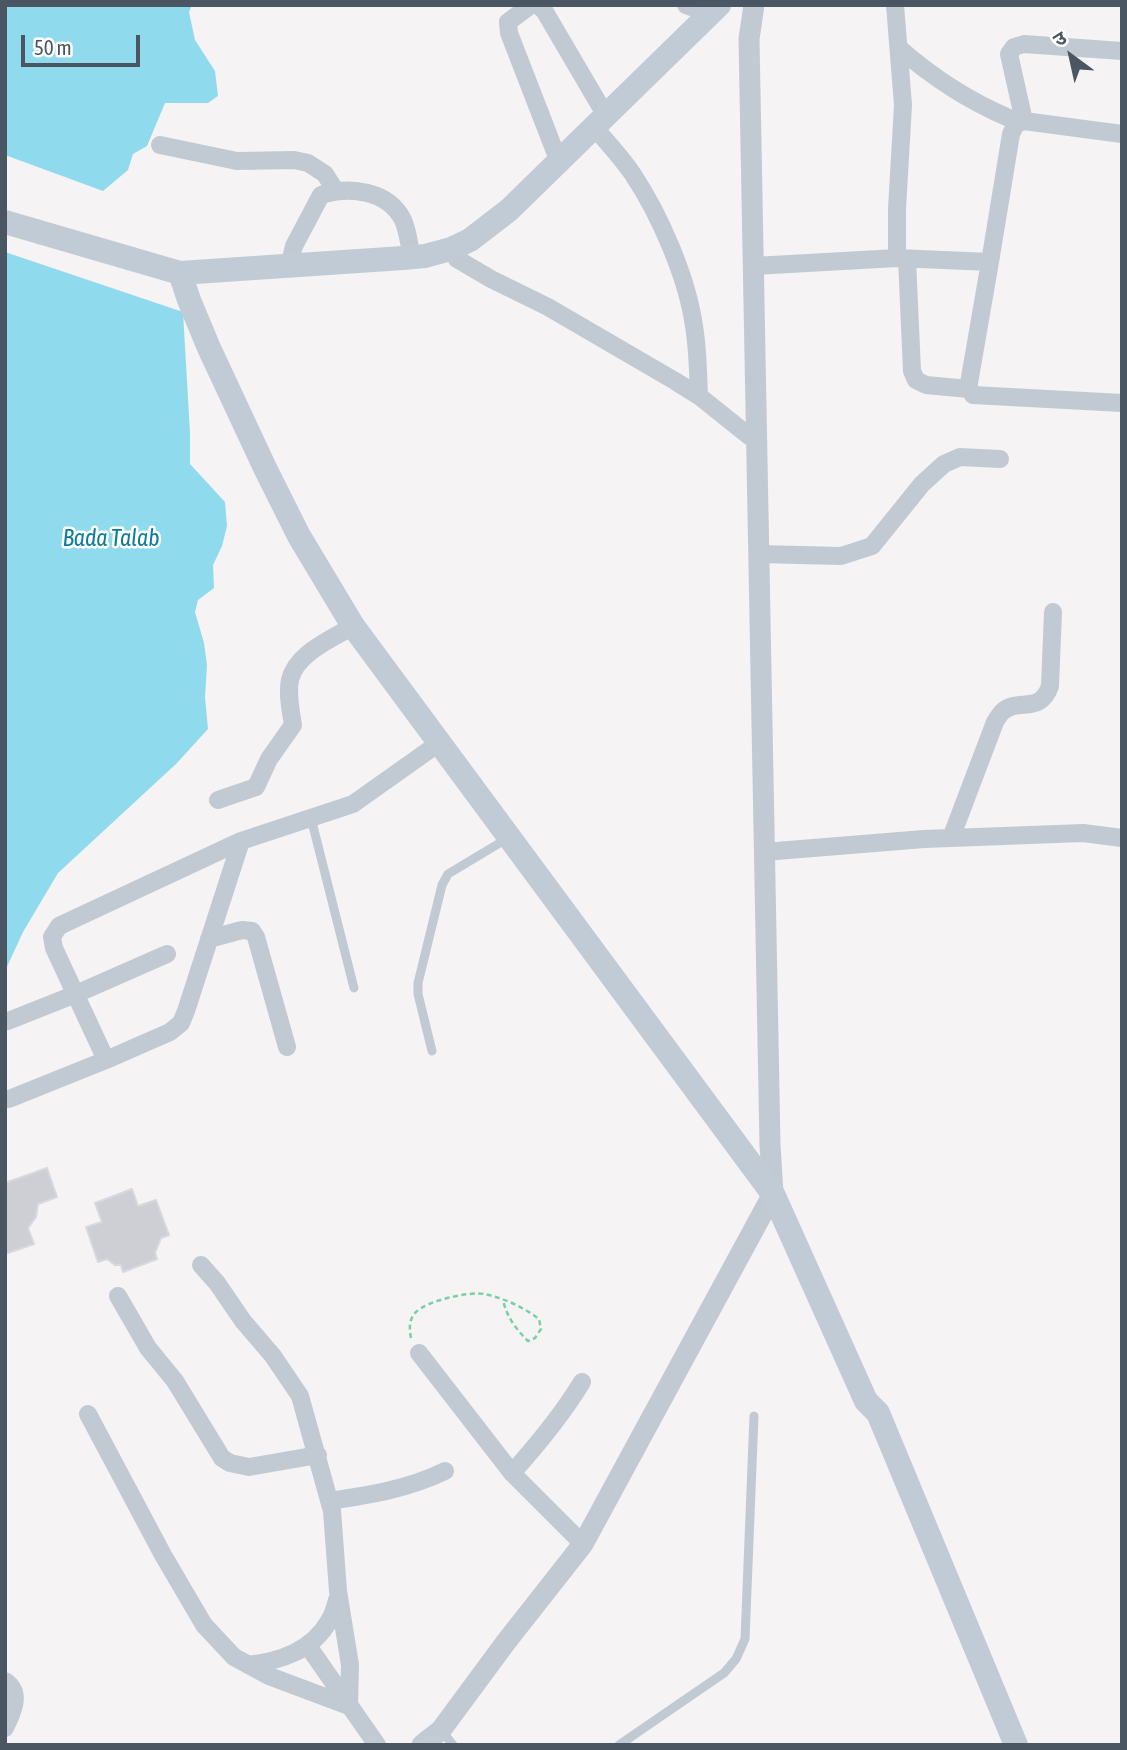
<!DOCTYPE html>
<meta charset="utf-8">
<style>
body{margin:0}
#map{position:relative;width:1127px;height:1750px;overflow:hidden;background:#f5f3f3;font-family:"Asap Condensed","Noto Sans Devanagari",sans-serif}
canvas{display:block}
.frame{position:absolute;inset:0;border:7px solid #4a5661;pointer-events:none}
.north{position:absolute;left:1036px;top:21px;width:70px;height:70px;-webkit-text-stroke:5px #fff;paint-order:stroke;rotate:327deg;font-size:19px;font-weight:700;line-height:28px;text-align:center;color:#4a5661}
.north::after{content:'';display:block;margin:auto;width:24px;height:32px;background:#4a5661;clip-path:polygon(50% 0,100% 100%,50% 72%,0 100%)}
.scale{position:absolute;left:21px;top:35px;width:119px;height:32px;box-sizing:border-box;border:4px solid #4a5661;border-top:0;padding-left:9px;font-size:21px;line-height:24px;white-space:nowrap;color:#4a5661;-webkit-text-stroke:5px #fff;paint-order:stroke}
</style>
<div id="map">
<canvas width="1127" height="1750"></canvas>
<div class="frame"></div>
<div class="north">उ</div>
<div class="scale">50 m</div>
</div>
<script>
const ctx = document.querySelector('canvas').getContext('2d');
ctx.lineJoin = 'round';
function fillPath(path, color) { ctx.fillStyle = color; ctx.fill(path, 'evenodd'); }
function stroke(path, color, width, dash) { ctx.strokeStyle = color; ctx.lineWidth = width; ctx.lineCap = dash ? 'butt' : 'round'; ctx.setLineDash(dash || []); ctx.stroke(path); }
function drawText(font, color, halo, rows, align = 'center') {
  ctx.font = font + ' "Asap Condensed",sans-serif'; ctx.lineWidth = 5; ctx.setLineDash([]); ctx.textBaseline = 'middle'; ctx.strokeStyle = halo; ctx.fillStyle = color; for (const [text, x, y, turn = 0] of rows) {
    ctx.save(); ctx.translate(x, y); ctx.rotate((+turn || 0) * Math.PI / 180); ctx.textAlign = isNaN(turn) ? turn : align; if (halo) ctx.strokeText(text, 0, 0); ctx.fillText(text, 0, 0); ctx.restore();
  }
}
const water = new Path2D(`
 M5,5H192L189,12L195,40L215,71L218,96L208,103H165L147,146L133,154L128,170L103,191L5,155Z
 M5,252L183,312L190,433V464L225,502L227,526L222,546L213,565L214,588L198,600L195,612L204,643L207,665L205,697L208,729L176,764L58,873L23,932L5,971Z`);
const building = new Path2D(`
 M47,1168L57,1197L38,1204L36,1217L28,1228L34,1244L5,1254V1183Z
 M132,1189L138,1206L156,1200L169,1235L161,1238L155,1253L157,1259L123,1272L121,1265H115L107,1259L98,1262L86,1227L102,1222L95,1203Z`);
const path = new Path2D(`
 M411,1338C409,1328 409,1319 416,1312C426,1301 470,1291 484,1294C504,1298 523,1307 539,1319L541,1329L535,1338L528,1341C515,1328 507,1317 503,1300`);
const service = new Path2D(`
 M311,818L354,988
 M432,1051L418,994V983L442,885L448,874L508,838
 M442,1731L453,1745
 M619,1745L724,1673L736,1659L745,1639L754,1416`);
const minor = new Path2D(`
 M531,5L508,22L509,33L559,162
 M538,5L545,12L606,116
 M686,5L697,9L708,16
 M895,5L903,105L897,209V258
 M899,48C932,77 969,101 1009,118L1016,124
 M1024,121L1009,54L1014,47L1024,44L1122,51
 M594,127C607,142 621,157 632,173C660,215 687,277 694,326C698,350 698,373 699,396
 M160,145L237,161L294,160L308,163L325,174L335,190
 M451,249L457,259L491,279L548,307L675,381L699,396L749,436L757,437
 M907,259L912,371L916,380L926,385L969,389
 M990,262L1011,134L1016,124L1024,121L1122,134
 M754,266L897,258L990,262L969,383V389L973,395L1122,403
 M289,267L294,246L321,195C349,186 388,190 403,220C408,231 409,245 412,257
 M759,554L841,556L872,546L922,484L944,464L960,457L1000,459
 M218,800L256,787L269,759L293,725C291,712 287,694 290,680C296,653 332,639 353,626
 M951,838L995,722C997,719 999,715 1002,712C1018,697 1040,715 1050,686L1053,612
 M764,852L924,839L1083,833L1122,838
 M209,939L242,930L252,931L256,937L287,1047
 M8,1021L76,994L167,954
 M106,1060L54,948L52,937L59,926L241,841L353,804L439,743
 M9,1099L106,1060L170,1032L181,1023L186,1011L241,841
 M118,1296L148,1348L175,1381L222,1458L230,1463L249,1467L318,1455
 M419,1353L512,1473L583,1544
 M88,1414L163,1555L204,1625L234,1657L269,1676L349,1706L350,1665L338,1591L332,1511L300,1396L273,1356L243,1321L217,1283L201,1265
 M512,1473C538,1444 562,1415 582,1382
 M329,1501C370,1495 408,1489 445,1471
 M308,1646L377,1745
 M248,1665C280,1661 312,1651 329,1621C333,1615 335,1607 337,1600
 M5,1681C23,1693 12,1713 5,1728`);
const tertiary = new Path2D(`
 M422,1745L441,1730L506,1642L583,1544L773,1194L770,1145L749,39L754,5`);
const secondary = new Path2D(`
 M5,222L180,273L403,258L425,256L451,249L470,240L509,210L719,5
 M180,273L189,300L209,348L265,468L299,536L353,626L773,1194L866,1401L878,1413L1016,1745`);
const waterNames = [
 ["Bada Talab",111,538]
];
fillPath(water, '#90daee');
fillPath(building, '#cdcfd5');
stroke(building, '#d7d9de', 2);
stroke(path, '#7ad0a6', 2.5, [5, 3.5]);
stroke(service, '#c1cad2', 9);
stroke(minor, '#c1cad2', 18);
stroke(tertiary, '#c1cad2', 21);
stroke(secondary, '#c1cbd6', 24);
drawText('italic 24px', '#0c7c9b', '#fff', waterNames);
</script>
